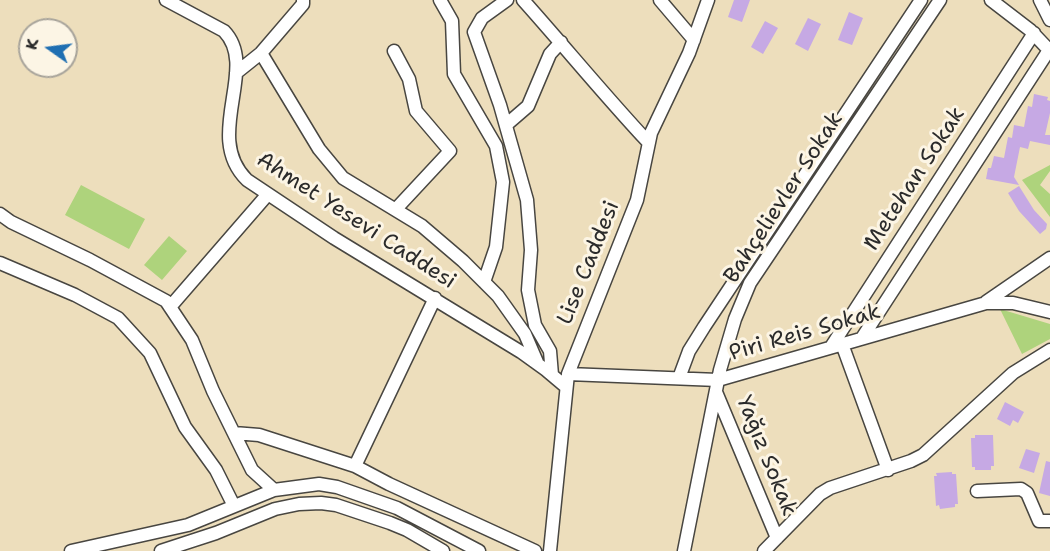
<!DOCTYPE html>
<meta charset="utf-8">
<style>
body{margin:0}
#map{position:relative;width:1050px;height:551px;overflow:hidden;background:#eddebc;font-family:"Shantell Sans",sans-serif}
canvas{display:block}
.north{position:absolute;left:18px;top:18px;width:60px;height:60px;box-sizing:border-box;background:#fcf5e5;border:2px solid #a8a49b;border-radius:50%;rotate:284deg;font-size:16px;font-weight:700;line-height:24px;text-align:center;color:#2b2b2b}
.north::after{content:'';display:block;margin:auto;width:21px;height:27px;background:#1f6fb2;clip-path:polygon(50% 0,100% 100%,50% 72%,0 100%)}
</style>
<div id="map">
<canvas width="1050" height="551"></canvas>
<div class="north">K</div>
</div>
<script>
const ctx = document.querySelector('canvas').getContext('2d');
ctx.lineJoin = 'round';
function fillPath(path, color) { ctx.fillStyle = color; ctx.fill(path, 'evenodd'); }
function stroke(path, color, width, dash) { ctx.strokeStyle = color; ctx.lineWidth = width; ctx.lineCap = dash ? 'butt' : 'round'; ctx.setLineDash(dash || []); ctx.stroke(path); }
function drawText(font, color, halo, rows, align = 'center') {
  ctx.font = font + ' "Shantell Sans",sans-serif'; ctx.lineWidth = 6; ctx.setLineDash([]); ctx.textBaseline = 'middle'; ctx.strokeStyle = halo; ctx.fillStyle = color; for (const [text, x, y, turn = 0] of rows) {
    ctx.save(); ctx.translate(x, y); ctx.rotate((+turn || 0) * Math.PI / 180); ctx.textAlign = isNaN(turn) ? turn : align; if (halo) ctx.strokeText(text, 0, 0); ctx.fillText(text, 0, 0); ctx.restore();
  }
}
const green = new Path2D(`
 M1050,165V171L1040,185L1050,194V217L1022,180Z
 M81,185L145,219L129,249L65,215Z
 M169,236L187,251L162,280L144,265Z
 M1000,309L1050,324V339L1022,354Z`);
const building = new Path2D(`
 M734,0H750L742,22L728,17Z
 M849,12L863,18L852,45L838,40Z
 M808,18L821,24L808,51L795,44Z
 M765,21L778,28L763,54L751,47Z
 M1034,94L1048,97L1047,100L1050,101V113L1045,135H1050V145L1030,141L1028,149L1020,147L1014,177L1019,185L986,179L988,168H991L994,156L1004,158L1008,137L1012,138L1014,125L1024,127L1028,106L1032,107Z
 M1019,186L1034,210L1047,224L1046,229L1040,234L1019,211L1008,193Z
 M1005,402L1024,412L1018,423L1013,420L1010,426L997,419Z
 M975,435H993L994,466H991V470H975V467H972L971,438H975Z
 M1026,449L1040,453L1034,473L1019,468Z
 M1046,461L1050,462V496L1039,493Z
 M952,472V474H956L958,504H955V507L940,509L939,505L936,506L934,476H937L936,473Z`);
const minor = new Path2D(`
 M166,0L224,31C260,68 202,136 247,180L334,238L521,352L546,370L565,386
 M440,0L452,21L454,74L496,146L503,182L496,247L484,282
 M507,0L482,18L474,32L500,105L527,200L531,250L528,290L535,325L550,351L552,375
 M523,0C565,47 605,96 648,142
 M660,0L694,40
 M991,0L1030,30L1050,51
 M1040,0L1050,20
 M394,51L409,79L416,111L450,151L396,209
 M261,53L319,149L343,178L422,226L463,261L498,296L525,334L537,362
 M236,73L261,53L303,4V0
 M506,125L528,106L550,54L561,42
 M0,214L11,222L90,260L166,301L192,340L213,391L252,470L274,490
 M0,263L75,295L118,318L150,353L185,427L216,470L234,506
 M986,302L1050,258
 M170,307L268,194
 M862,338L1049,50
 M842,344L888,470
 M831,347L1034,33
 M568,374L718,380L986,303H1013L1050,312
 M679,378L689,351L704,327L921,0
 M716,392L777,538
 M234,433L259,435L355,466L389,484L535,551
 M355,466L435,298
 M977,491L1021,489L1027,493L1039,521H1050
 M71,551L188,525L274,490L319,484L337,487L397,508L479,551
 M161,551L216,533L275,509L299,504L321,503L336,505L390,523L407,530L443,551
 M550,551L568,374L637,200L651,133L689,53L708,0
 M684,551L720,370L735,319L750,283L940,0
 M764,551L820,494L830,488L911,461L923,455L1013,373L1050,350`);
const streetNames = [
 ["Metehan Sokak",915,179,-57],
 ["Bahçelievler Sokak",784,198,-57],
 ["Ahmet Yesevi Caddesi",356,221,33],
 ["Lise Caddesi",589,263,-68],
 ["Piri Reis Sokak",805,333,-16],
 ["Yağız Sokak",766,456,68]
];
fillPath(green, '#aed37c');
fillPath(building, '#c6a9e4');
stroke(minor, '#484641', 15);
stroke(minor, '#fff', 12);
drawText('22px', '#2b2b2b', '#fcf5e5', streetNames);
</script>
